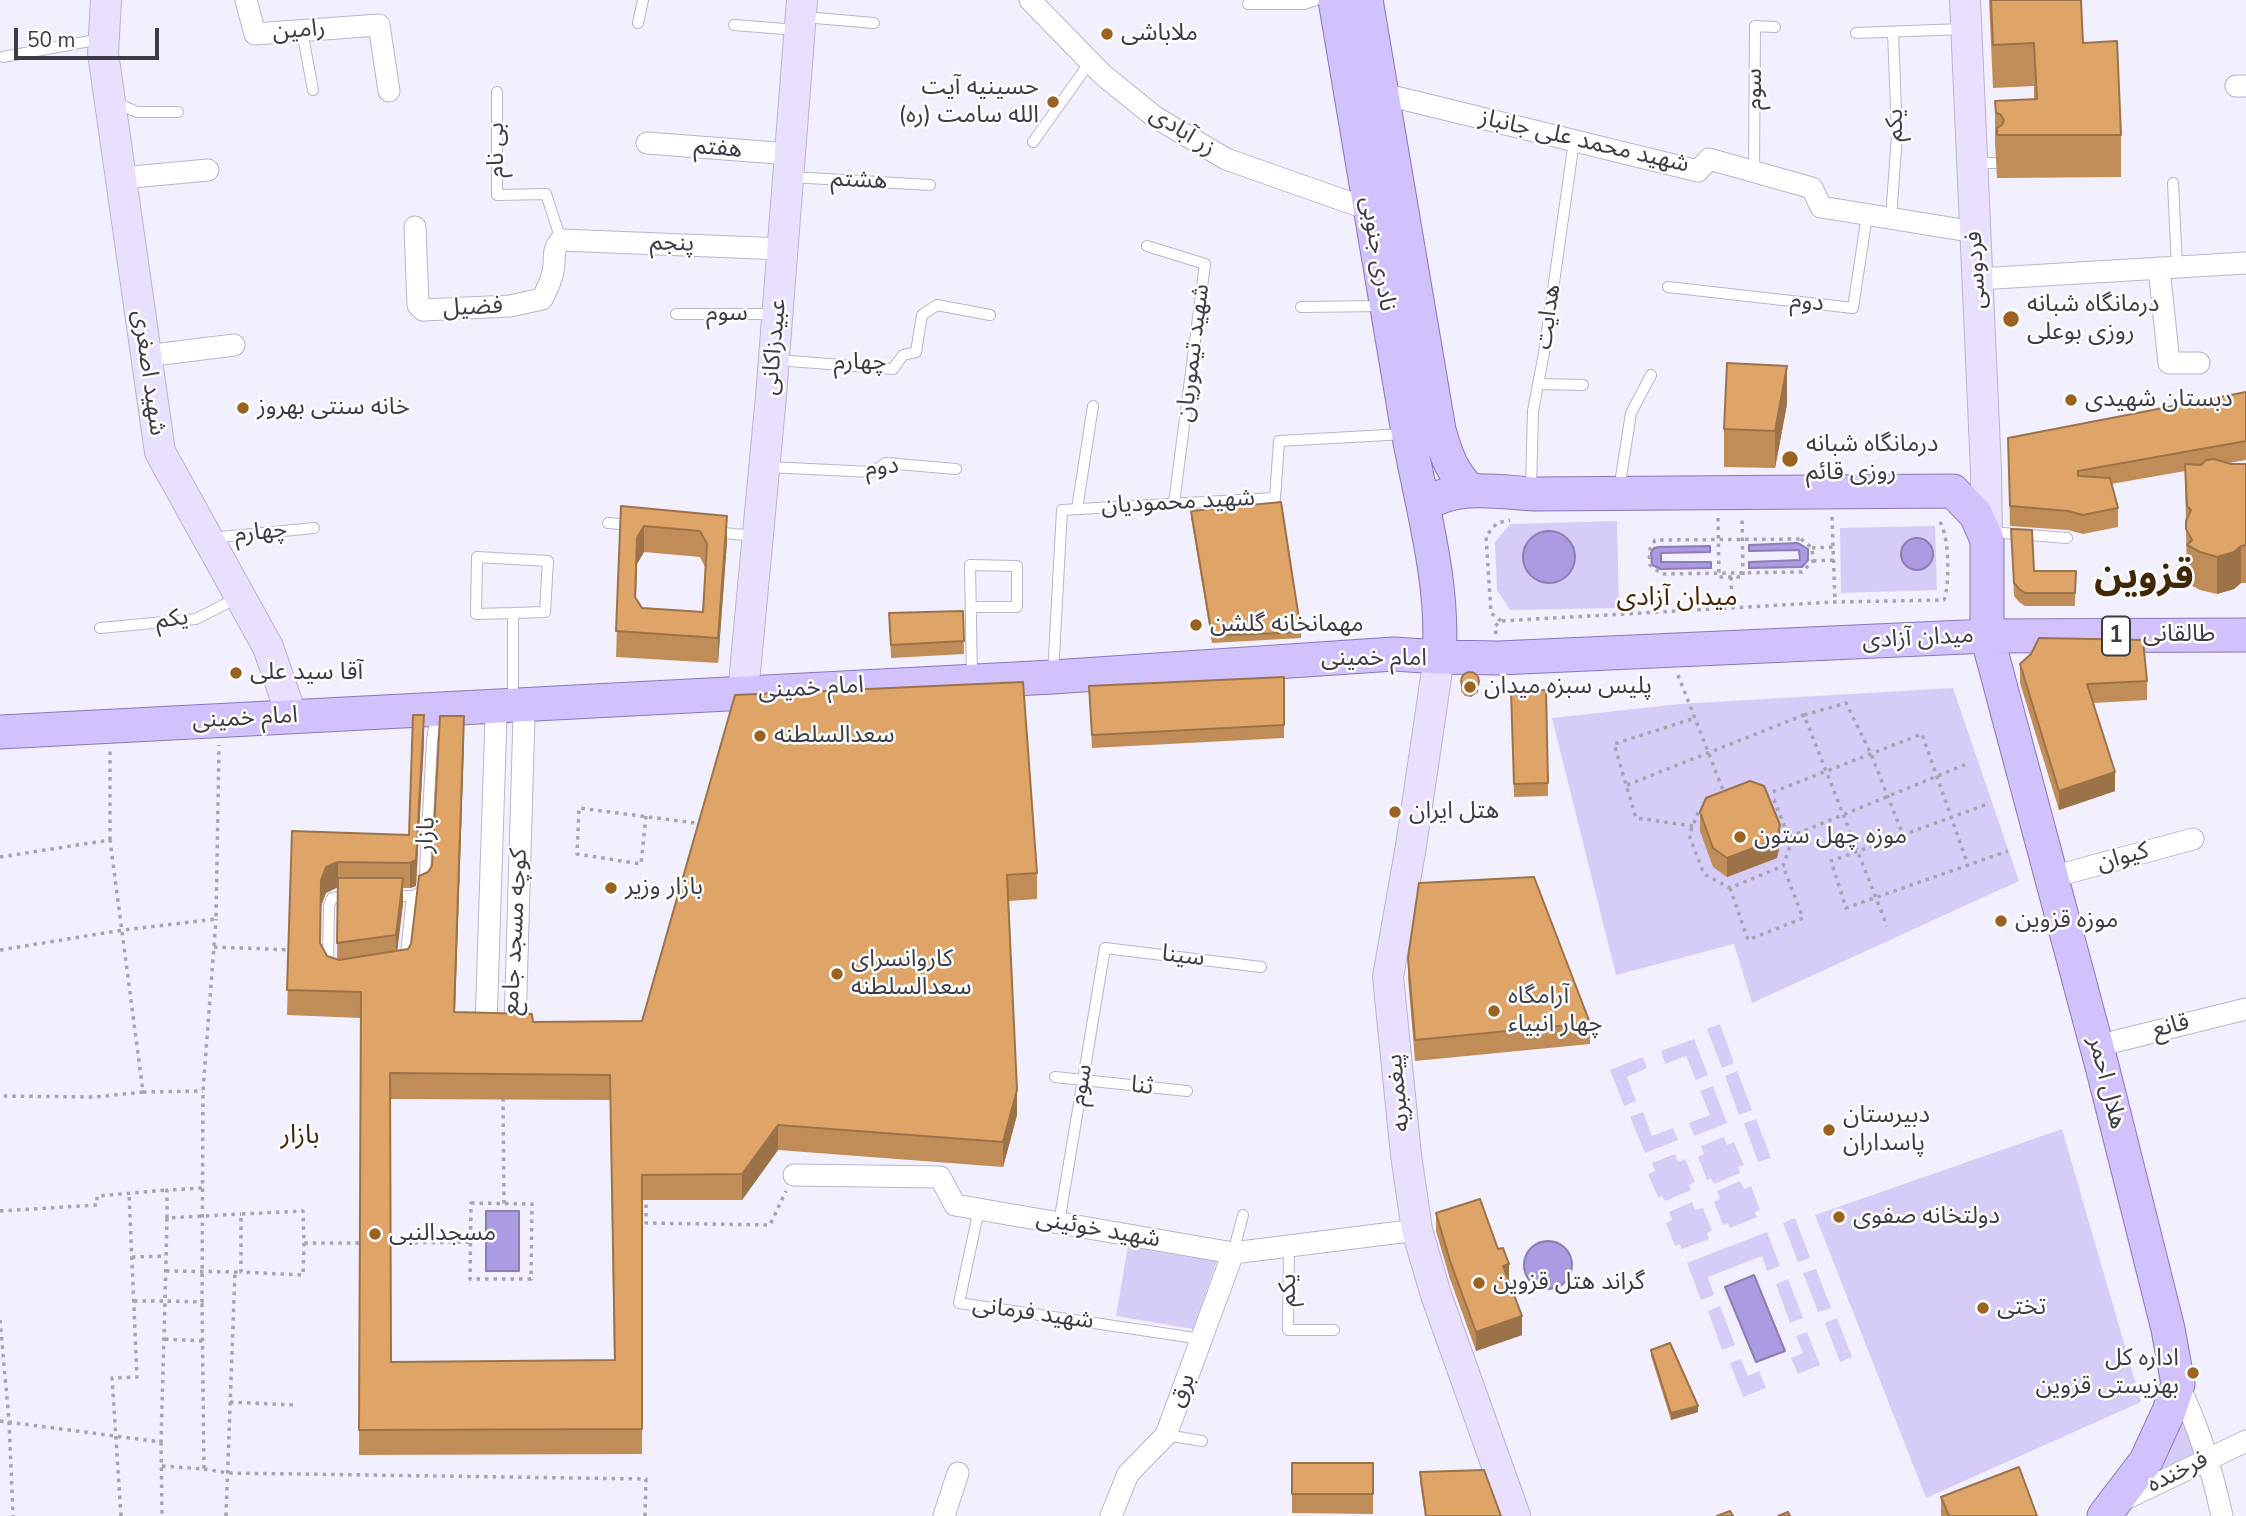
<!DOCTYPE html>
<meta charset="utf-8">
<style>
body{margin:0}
#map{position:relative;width:2246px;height:1516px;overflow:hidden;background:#f2effe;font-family:"Nunito Sans",sans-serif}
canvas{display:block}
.scale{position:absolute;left:14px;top:28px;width:145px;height:32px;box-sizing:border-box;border:4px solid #3d3b45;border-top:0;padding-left:9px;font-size:21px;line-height:24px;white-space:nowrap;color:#3d3b45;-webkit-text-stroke:5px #fefefe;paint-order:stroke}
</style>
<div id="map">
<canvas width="2246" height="1516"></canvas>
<div class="scale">50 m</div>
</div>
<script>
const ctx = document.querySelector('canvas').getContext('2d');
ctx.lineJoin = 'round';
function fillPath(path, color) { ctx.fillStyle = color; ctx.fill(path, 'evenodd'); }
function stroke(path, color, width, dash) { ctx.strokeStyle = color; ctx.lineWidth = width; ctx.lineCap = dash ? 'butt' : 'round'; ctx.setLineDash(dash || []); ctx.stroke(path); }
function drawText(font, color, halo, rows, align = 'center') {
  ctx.font = font + ' "Nunito Sans","Noto Sans Arabic",sans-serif'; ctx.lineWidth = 5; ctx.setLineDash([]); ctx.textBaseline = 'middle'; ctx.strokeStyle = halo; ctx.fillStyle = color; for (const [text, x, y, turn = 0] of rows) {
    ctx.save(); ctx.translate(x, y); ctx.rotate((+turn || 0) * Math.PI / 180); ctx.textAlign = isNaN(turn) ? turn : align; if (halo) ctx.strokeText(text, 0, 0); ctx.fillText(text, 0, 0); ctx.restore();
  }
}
const green = new Path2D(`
 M1617,521L1619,608L1510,610L1497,590L1495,542L1510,524Z
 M1935,526L1937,590L1841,593L1840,528Z
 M1953,688L2019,881L1752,1003L1734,944L1616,975L1552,718L1679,704Z
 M1720,1024L1734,1063L1722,1068L1707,1029Z
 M1694,1039L1708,1075L1696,1080L1686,1056L1665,1064L1661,1051Z
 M1643,1057L1647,1068L1627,1077L1636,1101L1624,1106L1610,1070Z
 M1737,1071L1752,1110L1739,1115L1725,1076Z
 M1713,1086L1727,1123L1694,1136L1689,1123L1710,1115L1700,1091Z
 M1643,1112L1652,1136L1673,1128L1678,1140L1645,1153L1630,1117Z
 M1756,1119L1771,1158L1758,1162L1744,1123Z
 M2062,1129L2141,1402L1926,1498L1815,1215Z
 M1724,1137L1727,1145L1734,1142L1744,1165L1738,1167L1740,1173L1714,1184L1711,1178L1707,1180L1698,1157L1704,1154L1701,1146Z
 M1675,1154L1678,1162L1685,1159L1695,1182L1689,1185L1691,1190L1665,1201L1662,1196L1658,1197L1648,1174L1655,1171L1652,1163Z
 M1740,1181L1744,1189L1751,1186L1760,1210L1755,1212L1757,1217L1730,1228L1728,1223L1723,1225L1714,1202L1720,1199L1717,1191Z
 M1692,1202L1695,1210L1703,1208L1712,1231L1707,1233L1709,1239L1682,1249L1680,1244L1675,1246L1666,1223L1672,1220L1669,1212Z
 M1795,1218L1810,1258L1798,1262L1783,1223Z
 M1767,1232L1780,1266L1767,1271L1762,1256L1708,1277L1714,1295L1701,1300L1687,1263Z
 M1128,1246L1217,1261L1193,1329L1116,1316Z
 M1816,1269L1831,1308L1818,1312L1803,1273Z
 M1788,1279L1803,1318L1790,1323L1776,1284Z
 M1720,1306L1735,1345L1722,1350L1708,1311Z
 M1837,1318L1852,1357L1840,1362L1825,1323Z
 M1807,1332L1820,1365L1798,1374L1791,1358L1803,1353L1796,1336Z
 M1741,1359L1748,1376L1759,1371L1766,1388L1743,1397L1730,1363Z
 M2188,1416L2198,1451L2194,1456L2145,1481Z`);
const water = new Path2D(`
 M1523 557a26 26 0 1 1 52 0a26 26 0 1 1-52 0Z
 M1901 554a16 16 0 1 1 32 0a16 16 0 1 1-32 0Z
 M1798,543L1808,549V560L1802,567L1749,568V562L1800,560L1799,550L1749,551V545Z
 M1710,546V552L1661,553V562H1711V568L1661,569L1652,565L1651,553L1654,548L1659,547Z
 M486,1211H519V1271H486Z
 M1524 1265a24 24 0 1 1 48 0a24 24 0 1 1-48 0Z
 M1754,1275L1785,1351L1756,1362L1725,1287Z`);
const path = new Path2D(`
 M1832,517L1835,602
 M1718,518L1719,577H1743L1742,519
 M1801,539L1812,548L1813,561L1802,572L1662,574L1650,565L1649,551L1655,540Z
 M1812,548L1833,547
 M1813,561L1834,560
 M1731,577L1732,608
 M1501,621L1491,613L1486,536L1497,523L1510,520
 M1496,634L1495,626L1501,621L1835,602L1944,600C1950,584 1950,530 1937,518
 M1678,675L1725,795
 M1804,715L1846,703L1871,754L1903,835
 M1627,785L1804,715L1887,926
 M1765,795L1922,734L1968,865
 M1985,805L1831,861L1846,908L2008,851
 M1704,807L1700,808L1689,835L1704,874L1730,888L1783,866L1791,843L1774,800L1766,797
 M646,816L641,864L577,854L579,808L703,824
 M1693,826L1636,818L1614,744L1695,718
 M1789,837L1969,763
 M110,840V751
 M0,857L110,840L143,1092L95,1097L0,1096
 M1730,888L1748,940L1803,918L1783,866
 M214,947L293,950
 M0,950L123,930L216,919L219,745
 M143,1092L203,1091
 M503,1098L504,1204
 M646,1196V1223L770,1225L786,1191
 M471,1203L532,1204L531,1279H470Z
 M0,1211L97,1205V1196L167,1190
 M167,1218V1190L202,1188
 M304,1243L303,1275L241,1272V1214L303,1211L304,1243H364
 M389,1243L471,1242
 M132,1257L166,1256
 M166,1271L241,1272
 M134,1301H165L167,1218L241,1214
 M0,1320L9,1421L13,1516
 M165,1339L203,1341
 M230,1402L294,1405
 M0,1421L161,1442L165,1301L202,1302L203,1091L216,919
 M161,1442L162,1516
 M162,1466L204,1469L202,1302
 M204,1469L228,1473L646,1479L645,1516
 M121,1516L112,1378L137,1377L129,1193
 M226,1516L235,1272`);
const lane = new Path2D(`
 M1248,4H1304L1316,0
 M804,17L874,23
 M638,23L643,0
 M734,25L797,30
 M302,31L313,90
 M1856,33L1963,29
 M3,57L101,39
 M497,92V195L546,194L561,240
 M112,101L137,112H178
 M1033,142L1090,62
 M1975,163H1996
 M1754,171L1755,26L1775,27
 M791,177L930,185
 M2173,183L2177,267
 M1891,218L1897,135L1893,32
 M1147,246L1205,264L1174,503
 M1668,287L1853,308L1867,215
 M1301,307L1383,306
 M676,314H775
 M777,360L893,369L903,355L916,352L922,315L937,305L990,315
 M1539,384L1583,385
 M768,467L872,472L886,463L956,469
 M1531,488L1533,411L1544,353L1574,141
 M1619,490L1631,413L1651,375
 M1077,509L1093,406
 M608,523L634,525
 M712,532L756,536
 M1990,532L2067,538
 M210,538L314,528
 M971,607H1017V566L970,565L972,679
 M100,628L196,619L237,598
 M1053,674L1062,510L1275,498L1279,441L1405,434
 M513,702V613L476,614L477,557L548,561L545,612L513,613
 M390,896H412L424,891L432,741L436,712
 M405,963L412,896
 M328,968L329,906L332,898L349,896
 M1055,1077L1187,1091
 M979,1209L959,1303L1202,1339
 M1059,1223L1105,948L1261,967
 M1289,1246L1288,1330H1334
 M1233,1253L1243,1215
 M1166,1435L1202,1441`);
const street = new Path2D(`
 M246,0L255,34L379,25L389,91
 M1030,0L1103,75L1155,117L1226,159L1368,209
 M2236,86H2246
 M1383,94L1698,171L1709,159L1812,188L1821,207L1975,232
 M647,143L790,154
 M121,178L208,170
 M415,227L418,305L423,310L510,306L542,299C546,291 551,282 553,272C556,259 551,251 561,240L783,249
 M2159,268L2169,363H2199
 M1978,279L2246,263
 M146,356L234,345
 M496,717L486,1025L515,1026L524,716
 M2052,877L2193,839
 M2097,1046L2246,1009
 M794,1175L940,1177L955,1205L1233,1253L1417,1230
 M2178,1384C2199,1427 2212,1470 2222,1516
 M2119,1502L2246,1441
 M944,1516L958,1473
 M1111,1516L1128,1474L1166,1435L1233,1253`);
const secondary = new Path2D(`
 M106,0L103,53L160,452L268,647L292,717
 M1965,0L1986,471L1987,540
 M1439,657L1411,846L1388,977L1406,1155L1417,1230L1436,1295L1515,1516
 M743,693L771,396L802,0`);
const primary = new Path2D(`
 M1335,0C1358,142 1382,284 1407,426C1420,500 1445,582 1439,657
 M1366,0L1439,430C1446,455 1452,473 1471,491
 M1424,506C1454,483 1498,492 1534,494L1953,491L1976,515L1987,540V636L2103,1070L2168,1329L2178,1384L2169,1411L2146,1461L2104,1516
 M0,732L1053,677L1394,654L1439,657L1499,658L1987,636L2246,635`);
const wall = new Path2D(`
 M1989,0H2081L2083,43L2121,135V177L1997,178L1995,143V101L2034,99V86L1993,88Z
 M2246,392V460L2229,463L2246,464V583H2241L2234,589L2217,594L2200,590L2187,583L2185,471L2111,484L2118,508V527L2083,534L2068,530L2010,526L2008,438Z
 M1787,404L1775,468L1724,467V429Z
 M621,506L727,516V541L718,663L616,657ZM644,552L700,557L705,567L703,612L642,608L636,598L637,564Z
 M1191,511L1301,632V638L1212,643L1191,517Z
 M2011,529L2034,571H2076L2075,606H2025L2019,602L2014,596Z
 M963,611L964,654L891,658L889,613Z
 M2020,664L2147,681V700L2093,703L2115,791L2059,810L2020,683Z
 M1284,677V738L1092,748L1089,686Z
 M1461,678L1478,692L1471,697L1465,696L1461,691Z
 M1546,690L1548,796L1514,797L1511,691Z
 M735,695L1037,873V899L1009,901L1017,1115L1003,1167L778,1150L742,1200H642V1454L359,1455L361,1018L287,1015L292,831L409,835L424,741L416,886L410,888H403V904L397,950L408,949L411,944L428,872L432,866L464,742L455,1012L533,1022L642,1021ZM338,887L337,960L327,956L321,944V906L326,893ZM390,1099L610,1100L614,1360L391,1362Z
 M1700,812L1780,844L1777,858L1727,877L1713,867L1700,831Z
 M1408,958L1590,1023V1044L1415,1061L1408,978Z
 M1436,1213L1509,1281L1522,1335L1476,1351L1450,1279L1436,1231Z
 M1651,1350L1698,1412L1671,1420L1651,1356Z
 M1292,1463H1373V1514L1292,1513Z
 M1420,1472L1501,1516H1425L1420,1482Z
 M1941,1497L2037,1516H1941Z`);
const shadedWall = new Path2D(`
 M1787,366V404L1775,468V431Z
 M727,516V541L718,663V638Z
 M644,526V552L637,564L635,623L637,538Z
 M2241,546V583L2234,589L2217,594V557Z
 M1478,685V692L1471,697V690Z
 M424,715V741L416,886L410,888V863Z
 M464,716V742L454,1038V1012Z
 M2115,772V791L2059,810V791Z
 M1780,825V844L1777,858L1727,877V858Z
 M338,862V887L326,893L321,906V880L326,867Z
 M403,878V904L396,961V935Z
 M1017,1090V1115L1003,1167V1142Z
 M778,1125V1150L742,1200V1174Z
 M1509,1264V1282L1503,1266Z
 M1522,1316V1335L1476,1351V1332Z
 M1698,1406V1412L1671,1420V1413Z`);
const building = new Path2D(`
 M1991,0H2081L2083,43L2117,41L2121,135H1997V128L2002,125L2004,120L2000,114L1996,113L1995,101L2037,99L2034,43L1993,45Z
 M1727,363L1787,366L1775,431L1724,429Z
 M2246,392V441L2078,471V476L2110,478L2118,508L2083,515L2068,511L2010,506L2008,438Z
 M2214,459L2231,464H2246V545L2241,546L2234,552L2217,557L2200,552L2187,545L2192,540L2186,529V521L2191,510L2187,506L2185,464L2201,465L2206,460Z
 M1281,502L1301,632L1212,636L1191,511Z
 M621,506L727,516L718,638L616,631ZM644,526L700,531L707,544L703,612L642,608L635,597L637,538Z
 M2011,529L2032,530L2034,571H2076L2075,593H2025L2019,589L2014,583Z
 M963,611L964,641L891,645L889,613Z
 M2039,638L2143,640L2147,681L2087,684L2115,772L2059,791L2020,664L2031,654Z
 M1461 681a9 9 0 1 1 18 0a9 9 0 1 1-18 0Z
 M1284,677V725L1092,735L1089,686Z
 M1023,682L1037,873L1007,875L1017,1090L1003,1142L778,1125L742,1174L642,1175V1429L359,1430L361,992L287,990L292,831L409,835L413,715H424L416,860L410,863L338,862L326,867L321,880L320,943L327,956L339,960L408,949L411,944L419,876L428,872L432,866L440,716H464L454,1012L532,1014L533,1022L642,1021L735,695ZM390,1073L610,1075L615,1360L391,1362Z
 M1546,690L1548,783L1514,784L1511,691Z
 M1750,781L1764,786L1780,825L1777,839L1727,858L1713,848L1700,812L1706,798Z
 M1534,877L1590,1023L1415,1040L1408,958L1419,883Z
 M338,878H403L396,935L337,943Z
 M1480,1199L1498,1249L1503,1248L1509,1264L1503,1266L1522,1316L1476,1332L1450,1261L1436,1213Z
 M1670,1343L1698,1406L1671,1413L1651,1350Z
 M1292,1463H1373V1494H1292Z
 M2019,1467L2037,1516H1949L1941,1497Z
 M1484,1470L1501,1516H1426L1420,1472Z
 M1730,1511L1733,1516H1717Z
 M1788,1512L1790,1516H1778Z`);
const markers = [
 [1107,34,7,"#9b6220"],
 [1053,102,7,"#9b6220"],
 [2011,319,9,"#9b6220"],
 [2071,400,7,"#9b6220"],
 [243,408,7,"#9b6220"],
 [1790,459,9,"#9b6220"],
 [1196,625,7,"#9b6220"],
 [236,673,7,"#9b6220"],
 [1470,687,7,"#9b6220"],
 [760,736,7,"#9b6220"],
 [1395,812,7,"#9b6220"],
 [1740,837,7,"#9b6220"],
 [611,888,7,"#9b6220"],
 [2001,921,7,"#9b6220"],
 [837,974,7,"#9b6220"],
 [1494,1011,7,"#9b6220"],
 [1829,1130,7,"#9b6220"],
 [1839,1217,7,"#9b6220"],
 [375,1234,7,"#9b6220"],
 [1479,1283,7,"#9b6220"],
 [1983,1308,7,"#9b6220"],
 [2193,1373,7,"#9b6220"]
];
const shields = [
 [2116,636,28]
];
const shieldNames = [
 ["1",2116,636]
];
const streetNames = [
 ["رامین",299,31,-5],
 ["سوم",1755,89,-90],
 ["یکم",1896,125,-90],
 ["زر آبادی",1182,132,32],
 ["شهید محمد علی جانباز",1584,142,13],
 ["هفتم",718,149,5],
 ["بی نام",497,150,-90],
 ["هشتم",859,181,3],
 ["پنجم",672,244,2],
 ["نادری جنوبی",1377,254,80],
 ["فردوسی",1977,270,-93],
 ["دوم",1807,303,6],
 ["فضیل",473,308,-3],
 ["سوم",727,314],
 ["هدایت",1549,317,-82],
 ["عبیدزاکانی",775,347,-85],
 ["شهید تیموریان",1194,353,-83],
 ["چهارم",860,363],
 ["شهید اصغری",148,373,82],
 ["دوم",882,468,-6],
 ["شهید محمودیان",1178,503,-3],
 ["چهارم",261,533,-6],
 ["یکم",172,620,-7],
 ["طالقانی",2179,635],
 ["میدان آزادی",1918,639,-3],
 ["امام خمینی",1374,659],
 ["امام خمینی",811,689,-3],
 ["امام خمینی",245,719,-3],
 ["بازار",427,835,-87],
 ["کیوان",2123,858,-15],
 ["کوچه مسجد جامع",516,932,-87],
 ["سینا",1183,957,7],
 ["قانع",2171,1027,-14],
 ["هلال احمر",2106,1083,76],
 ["سوم",1082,1085,-80],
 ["ثنا",1142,1087,6],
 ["پیغمبریه",1399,1093,-96],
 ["شهید خوئینی",1098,1230,10],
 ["یکم",1289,1290,-89],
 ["شهید فرمانی",1033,1314,8],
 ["برق",1183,1391,-69],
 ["فرخنده",2178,1473,-26]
];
const poiNames = [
 ["ملاباشی",1121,34],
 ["حسینیه آیت",1039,88,"right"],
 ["الله سامت (ره)",1039,116,"right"],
 ["درمانگاه شبانه",2027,305],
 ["روزی بوعلی",2027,333],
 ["دبستان شهیدی",2085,400],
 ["خانه سنتی بهروز",257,408],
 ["درمانگاه شبانه",1806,445],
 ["روزی قائم",1806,473],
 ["مهمانخانه گلشن",1210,625],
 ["آقا سید علی",250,673],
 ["پلیس سبزه میدان",1484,687],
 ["سعدالسلطنه",774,736],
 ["هتل ایران",1409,812],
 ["موزه چهل ستون",1754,837],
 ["بازار وزیر",625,888],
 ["موزه قزوین",2015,921],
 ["کاروانسرای",851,960],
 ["سعدالسلطنه",851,988],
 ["آرامگاه",1508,997],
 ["چهار انبیاء",1508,1025],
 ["دبیرستان",1843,1116],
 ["پاسداران",1843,1144],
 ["دولتخانه صفوی",1853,1217],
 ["مسجدالنبی",389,1234],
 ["گراند هتل قزوین",1493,1283],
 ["تختی",1997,1308],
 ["اداره کل",2179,1359,"right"],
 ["بهزیستی قزوین",2179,1387,"right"]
];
const neighbourhoodNames = [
 ["میدان آزادی",1677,599],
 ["بازار",300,1137]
];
const townNames = [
 ["قزوین",2144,579]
];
fillPath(green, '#d5ccf8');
fillPath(water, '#ac9ae2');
stroke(water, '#8b7eb3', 2);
stroke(lane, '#b9b4cc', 12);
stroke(street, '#b9b4cc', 23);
stroke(secondary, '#b9b4cc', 32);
stroke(primary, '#8977bb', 35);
stroke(path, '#a6a4b0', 3.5, [3.5, 5]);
stroke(lane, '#fff', 10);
stroke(street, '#fff', 21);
stroke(secondary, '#e8e0fe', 30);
stroke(primary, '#d1c1fc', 33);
fillPath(wall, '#c08d59');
fillPath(shadedWall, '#9c7349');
fillPath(building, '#dfa468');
stroke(building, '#9c7349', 2);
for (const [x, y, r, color] of markers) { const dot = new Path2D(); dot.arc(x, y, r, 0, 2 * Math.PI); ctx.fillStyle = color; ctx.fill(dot); stroke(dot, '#fefefe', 2.5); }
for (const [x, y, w] of shields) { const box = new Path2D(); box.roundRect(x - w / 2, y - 19.5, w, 39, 5); ctx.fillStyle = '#fefefe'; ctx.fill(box); stroke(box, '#3d3b45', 2); }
drawText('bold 23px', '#3d3b45', null, shieldNames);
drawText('24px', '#3d3b45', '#fefefe', streetNames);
drawText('24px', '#3d3b45', '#fefefe', poiNames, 'left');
drawText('26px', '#422707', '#fefefe', neighbourhoodNames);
drawText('bold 38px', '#422707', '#fefefe', townNames);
</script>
